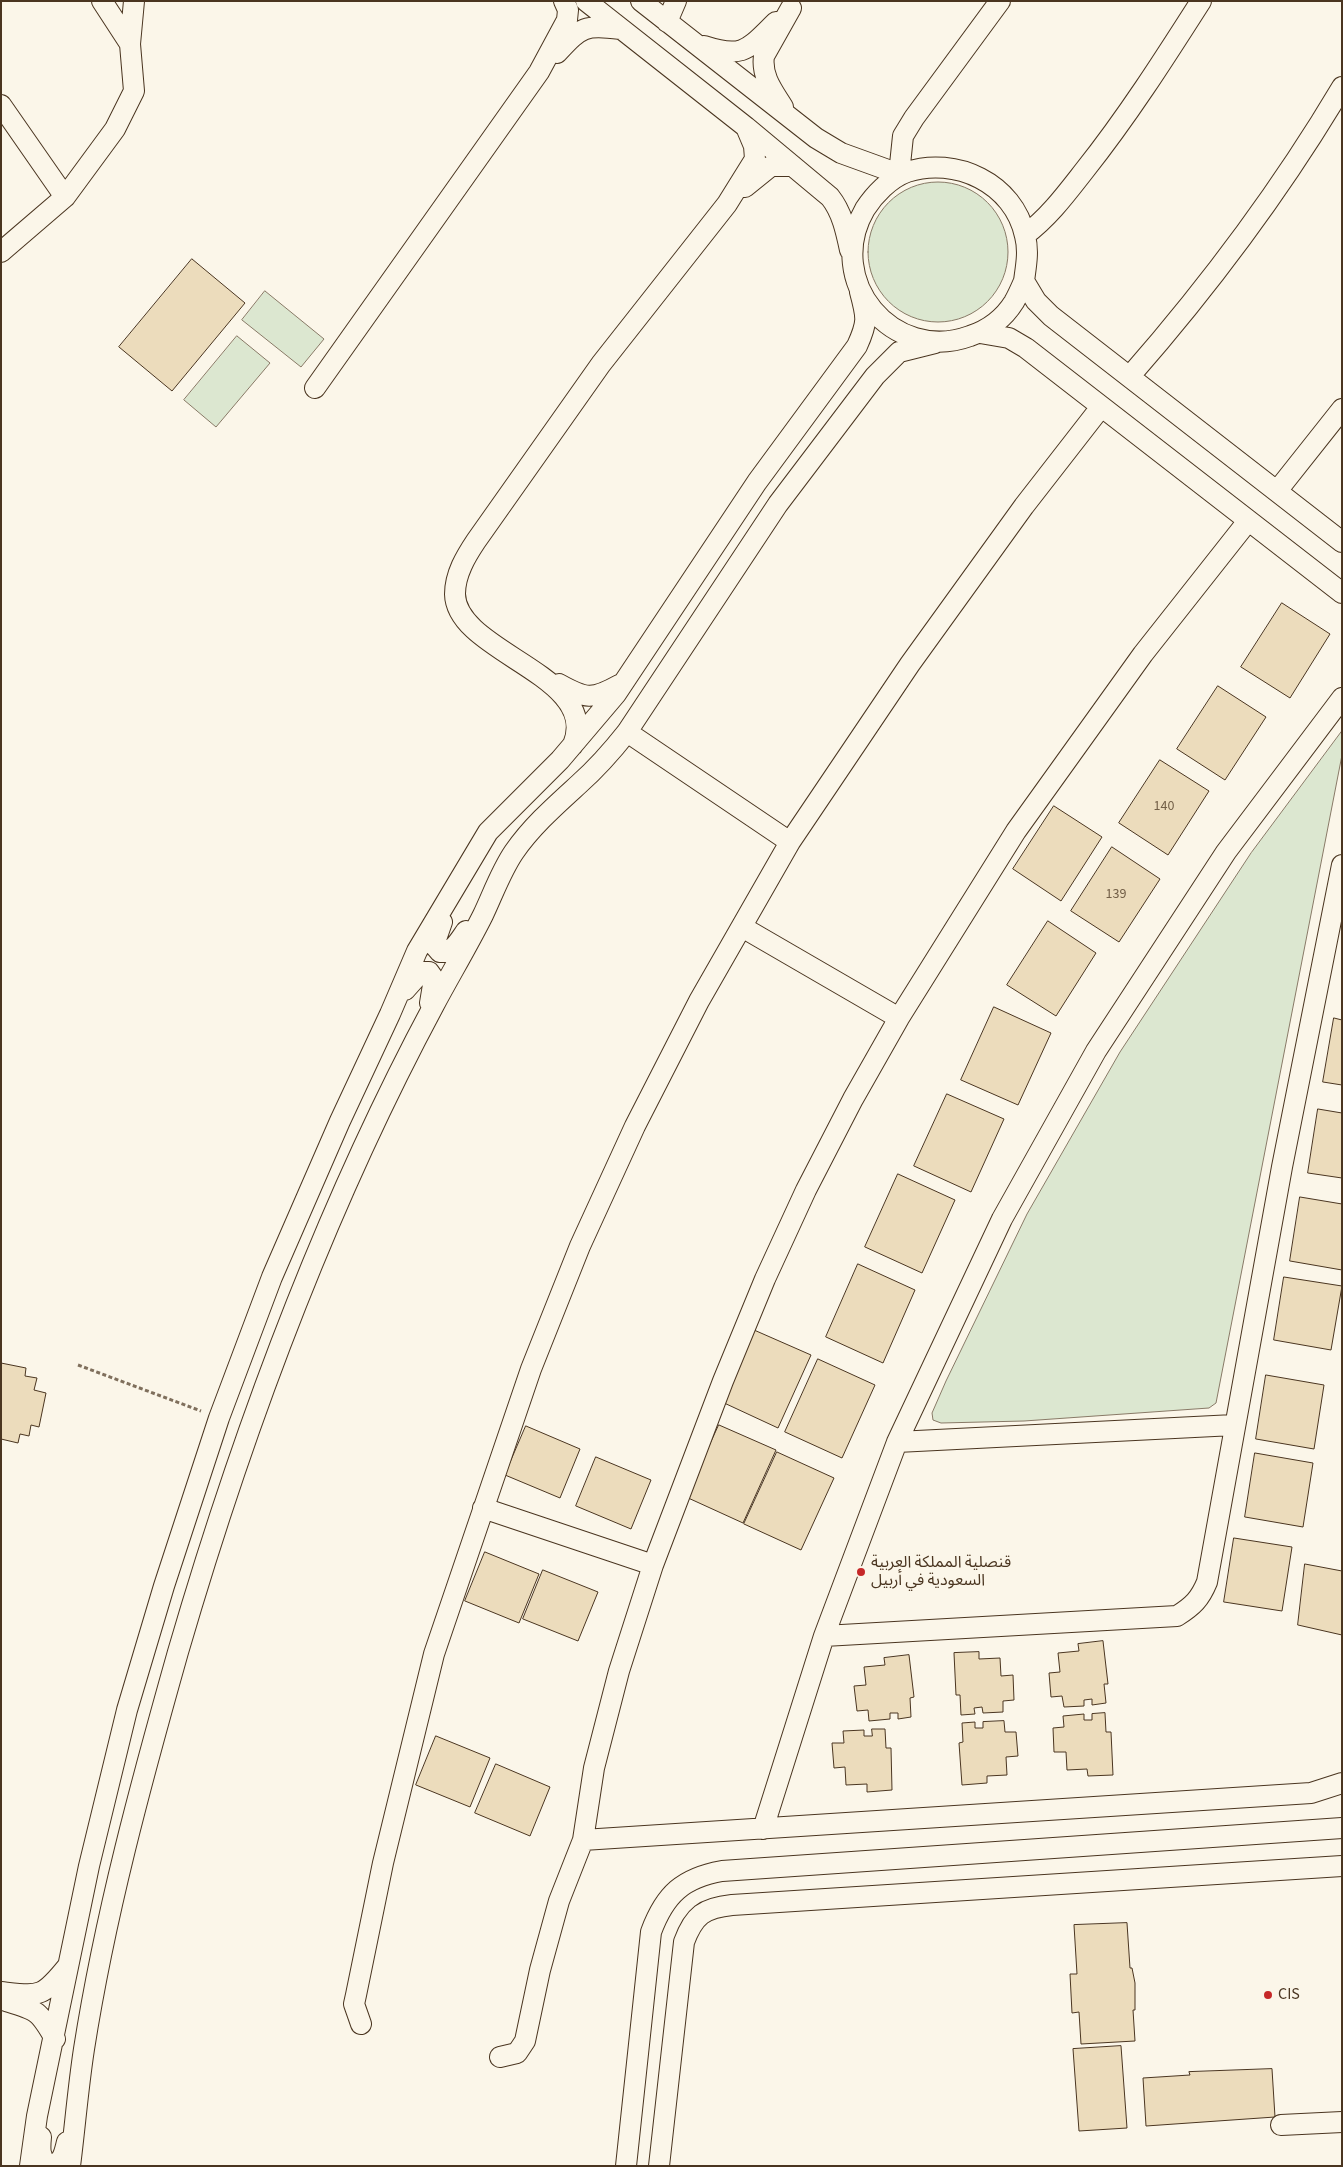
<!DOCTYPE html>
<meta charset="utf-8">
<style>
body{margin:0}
#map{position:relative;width:1343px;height:2167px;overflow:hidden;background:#fbf6e9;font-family:"Source Sans 3",sans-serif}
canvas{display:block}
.frame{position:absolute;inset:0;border:2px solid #4a3520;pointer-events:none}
</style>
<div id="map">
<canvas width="1343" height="2167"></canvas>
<div class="frame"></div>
</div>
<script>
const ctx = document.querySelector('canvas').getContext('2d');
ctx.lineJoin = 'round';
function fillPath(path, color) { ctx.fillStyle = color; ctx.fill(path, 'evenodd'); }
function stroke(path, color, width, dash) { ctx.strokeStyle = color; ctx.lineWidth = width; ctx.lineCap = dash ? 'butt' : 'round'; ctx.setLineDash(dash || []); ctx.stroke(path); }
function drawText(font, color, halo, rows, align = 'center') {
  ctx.font = font + ' "Source Sans 3","Noto Sans Arabic",sans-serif'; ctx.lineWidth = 4; ctx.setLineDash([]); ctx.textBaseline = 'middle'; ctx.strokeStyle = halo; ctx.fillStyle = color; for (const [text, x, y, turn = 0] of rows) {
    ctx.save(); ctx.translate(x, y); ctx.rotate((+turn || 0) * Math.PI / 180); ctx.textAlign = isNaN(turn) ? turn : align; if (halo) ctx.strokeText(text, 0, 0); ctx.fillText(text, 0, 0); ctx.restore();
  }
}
const green = new Path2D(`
 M868 252a70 70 0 1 1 140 0a70 70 0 1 1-140 0Z
 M265,291L324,339L301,367L242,320Z
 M237,336L270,363L216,427L184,400Z
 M1342,731V755L1216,1403L1209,1408L1024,1421L941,1423L933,1420L932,1413L946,1381L1027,1214L1120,1052L1251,853Z`);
const building = new Path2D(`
 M192,259L245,303L172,391L119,347Z
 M1282,603L1330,634L1290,698L1241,667Z
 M1218,686L1266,717L1225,780L1177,749Z
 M1160,760L1209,791L1168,855L1119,823Z
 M1054,806L1102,837L1061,901L1013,869Z
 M1112,847L1160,879L1119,942L1071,911Z
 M1048,921L1096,953L1056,1016L1007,985Z
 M994,1007L1051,1033L1018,1105L961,1080Z
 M1334,1018L1342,1020V1085L1323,1082Z
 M947,1094L1004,1119L971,1192L914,1166Z
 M1318,1109L1342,1113V1178L1308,1173Z
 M898,1174L955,1200L922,1273L865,1247Z
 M1300,1197L1342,1204V1270L1290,1261Z
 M858,1264L915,1290L883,1363L826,1337Z
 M1284,1277L1342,1286L1331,1350L1274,1340Z
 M754,1330L811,1355L778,1428L722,1402Z
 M818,1359L875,1385L842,1458L785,1432Z
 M1,1363L26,1368L25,1376L37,1378L34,1390L46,1393L39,1427L31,1425L29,1436L20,1434L18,1443L1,1439Z
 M1266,1375L1324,1385L1314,1449L1256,1439Z
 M719,1425L776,1450L743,1523L686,1497Z
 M526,1426L580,1449L560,1498L505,1475Z
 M777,1452L834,1478L801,1550L744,1524Z
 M1255,1453L1313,1463L1303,1527L1245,1517Z
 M596,1457L651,1480L631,1529L576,1506Z
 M1234,1538L1292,1547L1282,1611L1224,1602Z
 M485,1552L539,1574L519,1623L465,1601Z
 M1305,1564L1342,1571V1635L1298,1625Z
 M543,1570L598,1592L578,1641L523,1619Z
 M1103,1641L1108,1684H1104L1106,1703L1092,1705V1699L1084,1700V1706L1064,1707L1062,1696L1051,1697L1049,1673L1060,1672L1058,1653L1079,1651L1078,1644Z
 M979,1652V1659L1000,1658L1001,1676L1013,1675L1014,1700L1003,1701V1712L983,1713L982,1707L974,1708L975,1714L961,1715L960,1695H956L954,1653Z
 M909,1655L914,1697L910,1698L911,1717L898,1719V1713H890V1719L869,1721L868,1710L857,1711L854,1686L866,1685L864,1667L885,1665L884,1658Z
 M1105,1713L1106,1732H1111L1113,1775L1088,1776L1087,1769L1067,1770L1066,1752H1054L1053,1728L1064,1727L1063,1716L1084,1714V1720H1092V1714Z
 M1004,1721L1005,1732H1016L1018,1756L1006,1757L1007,1775L987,1776V1783L962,1785L959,1743L963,1742L962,1723L975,1722V1728H983V1722Z
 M872,1729H885L886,1748H891L892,1790L867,1792V1784L846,1785L845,1767L834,1768L832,1743H844L843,1731L864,1730V1736H872Z
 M436,1736L490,1758L470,1807L416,1785Z
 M496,1764L550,1787L530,1836L475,1813Z
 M1127,1923L1130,1968H1132L1135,1983V2010H1133L1135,2041L1081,2044L1079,2012L1072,2013L1070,1974H1077L1074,1925Z
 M1121,2046L1127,2128L1079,2131L1073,2049Z
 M1272,2069L1275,2117L1146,2126L1143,2078L1190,2075L1189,2072Z`);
const path = new Path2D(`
 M78,1365L201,1411`);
const minor = new Path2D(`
 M586,1L746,127L830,197C842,212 846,231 850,250
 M641,1L816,138L841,153L899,174L903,136L914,118L1000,1
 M667,22L676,1
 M130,44L134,1
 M704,46C744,59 748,49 776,22
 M557,53C582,26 584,25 621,29
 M1,105L65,197
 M783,107C773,91 761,76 764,56L791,8
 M745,187L771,166H793
 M1025,235C1049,217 1066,194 1084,171C1127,117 1164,59 1201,1
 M1,252L65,197L115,129L134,91L130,44L102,1
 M1024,281C1021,288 1018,295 1014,302C1004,318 988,330 970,336C893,364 823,281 865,209C874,195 890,178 907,172C955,156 1014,183 1025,236C1029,251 1026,266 1024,281L1036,301L1051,316L1342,542
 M980,333L1009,338L1026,348L1342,593
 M1130,376C1207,288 1282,188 1342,87
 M315,388L539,72L567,20L568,10L564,1
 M1277,491L1342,409
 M559,684C586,699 592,700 619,685
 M627,732L790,842
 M573,745C602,675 456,653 455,594C455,574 466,556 476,541L601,364L727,204L755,159L754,146L746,127
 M442,922L434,945L440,952C453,953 459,941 466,931
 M742,927L899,1018
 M405,990L421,972H429L434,979L430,1003
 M897,1442L1234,1425
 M483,1508L653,1565
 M824,1636L1177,1616C1193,1606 1200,1599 1207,1582L1282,1167L1342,865
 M763,1829L824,1636L897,1442L1002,1219L1096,1051L1226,852L1342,698
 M583,1840L1311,1793L1342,1783
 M1,1992C40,1996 42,1998 67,1967
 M6,2001C36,2010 39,2010 55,2039
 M361,2024L354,2004L356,1995L383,1863L434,1654L531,1369L580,1246L635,1126L699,1001L790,842L910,664L1024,506L1101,407
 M500,2057L517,2053L525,2041L540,1970L559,1901L583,1840L594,1768L619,1671L653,1565L723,1381L765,1279L806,1190L853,1099L899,1018L1016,831L1143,654L1248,521
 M1281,2125L1342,2122
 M41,2137C40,2147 39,2158 48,2165C63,2165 64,2153 67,2142
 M30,2166L37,2116L89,1866L127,1710L164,1586L219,1418L272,1277L340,1121L390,1014L417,951L488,832L560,760L616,694L757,482L857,346C868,322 867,318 860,292
 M70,2166C75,2127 78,2088 84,2049C105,1915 141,1783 178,1652C243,1429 324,1210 434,1005C450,975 468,945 483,915C493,894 501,871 514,852C532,826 556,805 579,784C597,768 612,751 627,732L778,504L875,376L899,352L935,343
 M626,2166L651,1932C665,1894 683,1878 722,1871L1342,1828
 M659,2166L684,1942C694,1915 704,1908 732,1905L1342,1866`);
const markers = [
 [861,1572,5,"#c62828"],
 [1268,1995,5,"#c62828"]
];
const numberNames = [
 ["140",1164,807],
 ["139",1116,895]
];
const poiNames = [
 ["قنصلية المملكة العربية",871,1563],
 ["السعودية في أربيل",871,1581],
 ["CIS",1278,1995]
];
fillPath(green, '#dce7d0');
stroke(green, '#887966', 1);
fillPath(building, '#ecdcbc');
stroke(building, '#4a3520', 1);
stroke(minor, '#4a3520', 22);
stroke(path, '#7f6f5c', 3, [4, 2.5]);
stroke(minor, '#fbf6e9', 20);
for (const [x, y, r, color] of markers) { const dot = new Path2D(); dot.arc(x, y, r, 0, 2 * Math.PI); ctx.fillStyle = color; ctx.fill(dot); stroke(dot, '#fbf6e9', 2); }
drawText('14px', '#725f47', null, numberNames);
drawText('16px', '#4a3520', '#fbf6e9', poiNames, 'left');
</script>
